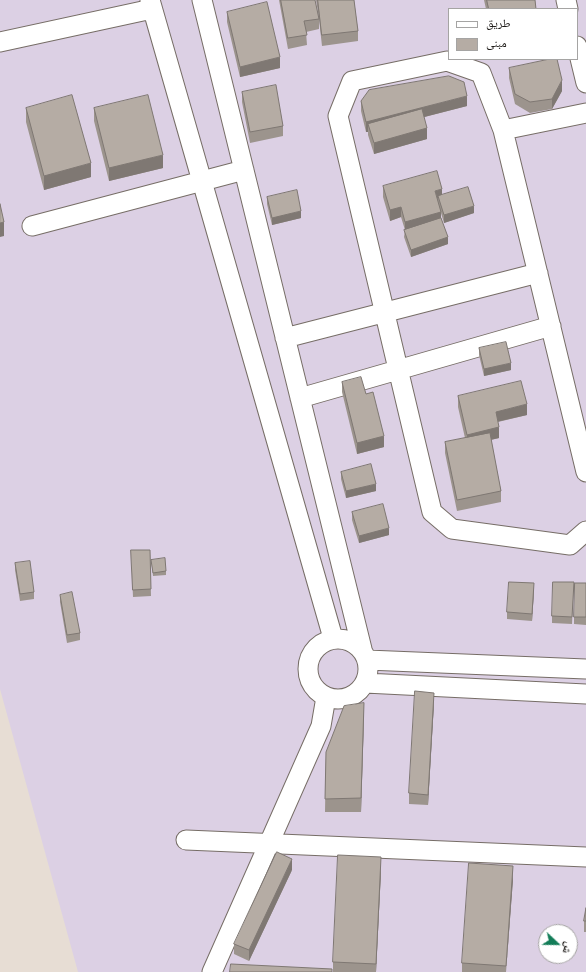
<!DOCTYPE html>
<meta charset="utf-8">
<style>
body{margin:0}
#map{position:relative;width:586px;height:972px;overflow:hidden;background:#e7ddd4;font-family:Commissioner,"Noto Naskh Arabic",sans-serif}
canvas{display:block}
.legend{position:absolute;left:448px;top:8px;width:130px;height:52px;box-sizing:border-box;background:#fff;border:1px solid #a5a4a3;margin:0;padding:5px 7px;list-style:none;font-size:12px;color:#1e1b18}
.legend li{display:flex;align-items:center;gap:8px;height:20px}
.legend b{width:20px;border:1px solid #a5a4a3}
.north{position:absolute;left:538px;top:924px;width:40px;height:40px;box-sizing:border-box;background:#fff;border:1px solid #a5a4a3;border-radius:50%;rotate:112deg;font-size:11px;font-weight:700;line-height:16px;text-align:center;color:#1e1b18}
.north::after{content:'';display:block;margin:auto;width:14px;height:18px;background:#137d58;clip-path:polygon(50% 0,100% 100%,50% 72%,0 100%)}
</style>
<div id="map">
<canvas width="586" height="972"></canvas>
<ul class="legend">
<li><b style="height:5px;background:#fff"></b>طريق</li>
<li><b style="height:11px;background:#b5aca4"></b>مبنى</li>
</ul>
<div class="north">ش</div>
</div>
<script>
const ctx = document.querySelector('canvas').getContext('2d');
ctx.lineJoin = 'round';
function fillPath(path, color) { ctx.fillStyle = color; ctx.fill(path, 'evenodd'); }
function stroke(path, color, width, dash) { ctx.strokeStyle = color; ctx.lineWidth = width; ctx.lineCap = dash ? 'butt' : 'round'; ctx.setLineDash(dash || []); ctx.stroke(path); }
const industrial = new Path2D(`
 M0,0H586V972H78L0,689ZM449,9H577V59H449ZM546,932H570V956H546Z`);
const minor = new Path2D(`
 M150,0L333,638
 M202,0L362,649
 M566,0L568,9
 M0,42L152,9
 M577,46L586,83
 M586,113L503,130L586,472
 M503,130L481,73L447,61L352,81L338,116L432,512L452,529L570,545L586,531
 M32,226L244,170
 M285,338L538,273
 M300,398L551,326
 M308 669a30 30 0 1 1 60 0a30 30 0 1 1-60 0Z
 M367,660L586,669
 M365,683L586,694
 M186,840L586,857
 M212,972L321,726L326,697`);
const wall = new Path2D(`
 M279,0H315L319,18L316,0H354L358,31V41L322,46L319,19V29L306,32L307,45L288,49Z
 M484,0H535L536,9H486Z
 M227,12L280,68L240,77L227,22Z
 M509,68L562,91L552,109L530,113L515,104L509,78Z
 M242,92L283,126V136L250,143L242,102Z
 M361,101L467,106L424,117L427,139L374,154L368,135V132H366L361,111Z
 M26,108L91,177L44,190L26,122Z
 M94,108L163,168L109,181L94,121Z
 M383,186L442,195L474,213L444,223L441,213V218L448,244L411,257L404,237L405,230L401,217L390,221L383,197Z
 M267,197L301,218L272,225L267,204Z
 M479,348L511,370L484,376L479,355Z
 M342,382L366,394L384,447L357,454L342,392Z
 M458,396L527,415L498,422L499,438L491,440L501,491V502L457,511L445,453V442L465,438L458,407Z
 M341,472L376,491L346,498L341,479Z
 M352,512L389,535L359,543L352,520Z
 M131,550H150L151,596L133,597Z
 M151,560L166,571V575L153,576Z
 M15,563L34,592V599L20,601L15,570Z
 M574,582L572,624L552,623V616Z
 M586,583V625L574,624V617Z
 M534,590L532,621L507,619V612Z
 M60,595L80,633V640L67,643L60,602Z
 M434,703L428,805L409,804V793Z
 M364,716L361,812H325L326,752Z
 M292,870L249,961L234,954V944Z
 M381,871L376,972H333V962Z
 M513,879L506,972H462V963Z
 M586,908V932H584V921Z`);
const shadedWall = new Path2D(`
 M280,57V68L240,77V67Z
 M562,80V91L552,109V99Z
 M467,96V106L370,131L368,124V132H366V122Z
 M427,128V139L374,154V143Z
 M163,155V168L109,181V168Z
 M91,163V177L44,190V176Z
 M442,189V199L438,196V200L435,191Z
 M474,206V213L444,223V215Z
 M401,207V217L390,221V210Z
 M301,211V218L272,225V218Z
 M441,212V222L405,232V222Z
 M4,222V236L0,237V223Z
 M448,237V244L411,257V250Z
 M511,363V370L484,376V369Z
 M527,404V415L496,422V412Z
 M499,427V438L467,445V435Z
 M384,436V447L357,454V443Z
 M376,484V491L346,498V491Z
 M389,528V535L359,543V536Z
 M534,583V590L532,621V614Z
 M434,693V703L428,805V795Z
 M364,703V716L361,812V798Z
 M381,857V871L376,972V964Z
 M292,859V870L249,961V950Z
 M513,866V879L506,972Z`);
const building = new Path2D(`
 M281,0H315L319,19L304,21L307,35L288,38Z
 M318,0H354L358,31L322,35Z
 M487,0H535L536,9H489Z
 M267,2L280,57L240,67L227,12Z
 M550,59H557L562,80L552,99L530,102L515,94L509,68Z
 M449,76L464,82L467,96L366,122L361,101L369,90Z
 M276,85L283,126L250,132L242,92Z
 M72,95L91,163L44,176L26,108Z
 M148,95L163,155L109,168L94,108Z
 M422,109L427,128L374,143L368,124Z
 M437,171L442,189L435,191L441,212L405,222L401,207L390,210L383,186Z
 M468,187L474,206L444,215L438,196Z
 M297,190L301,211L272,218L267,197Z
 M0,204L4,222L0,223Z
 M441,218L448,237L411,250L404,230Z
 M506,342L511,363L484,369L479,348Z
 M361,377L366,394L373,392L384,436L357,443L342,382Z
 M521,381L527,404L496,412L499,427L467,435L458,396Z
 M490,433L501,491L457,500L445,442Z
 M371,464L376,484L346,491L341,472Z
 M383,504L389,528L359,536L352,512Z
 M131,550H150L151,589L133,590Z
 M165,558L166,571L153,573L151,560Z
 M30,561L34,592L20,594L15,563Z
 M509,582L534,583L532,614L507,612Z
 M553,582H574L572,617L552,616Z
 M575,583H586V617H574Z
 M72,592L80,633L67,635L60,595Z
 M415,691L434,693L428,795L409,793Z
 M364,703L361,798L325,799L326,752L344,706Z
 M277,852L292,859L249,950L234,944Z
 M338,855L381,857L376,964L333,962Z
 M469,863L513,866L506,966L462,963Z
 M586,908V921H584Z
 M231,964L332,969V972H230Z`);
fillPath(industrial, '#dcd0e4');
stroke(minor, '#766d66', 21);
stroke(minor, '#fff', 19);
fillPath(wall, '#9c948d');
fillPath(shadedWall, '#7f7873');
fillPath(building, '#b5aca4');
stroke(building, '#7f7873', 1);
</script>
